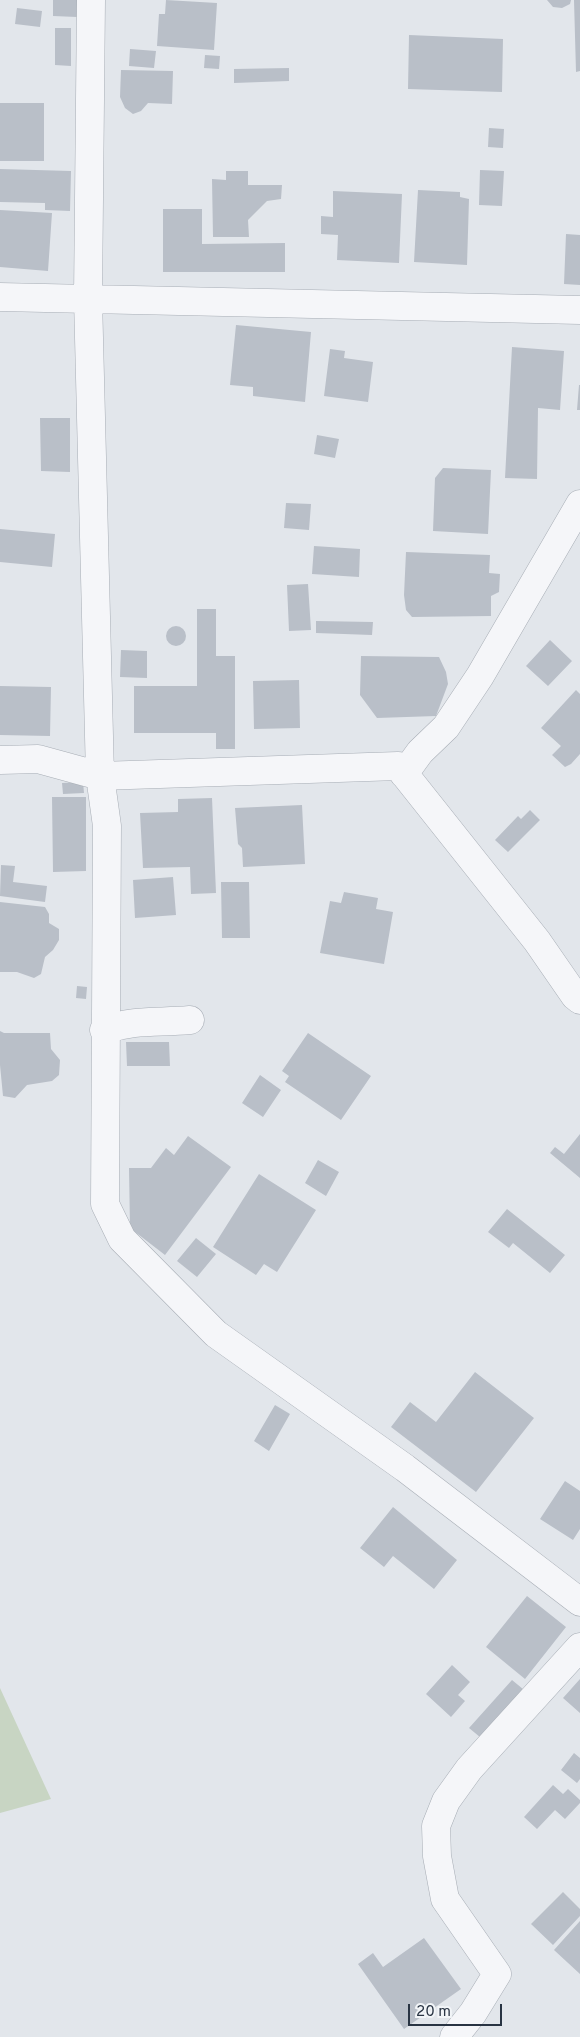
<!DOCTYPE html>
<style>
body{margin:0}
#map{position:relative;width:580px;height:2037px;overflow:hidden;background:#e2e6eb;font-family:Overpass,sans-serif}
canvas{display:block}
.scale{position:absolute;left:408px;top:2004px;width:94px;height:22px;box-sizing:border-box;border:2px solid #293443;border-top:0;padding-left:6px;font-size:15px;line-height:18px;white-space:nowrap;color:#293443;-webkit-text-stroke:4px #f2f5f8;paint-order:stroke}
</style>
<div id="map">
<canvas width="580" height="2037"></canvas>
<div class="scale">20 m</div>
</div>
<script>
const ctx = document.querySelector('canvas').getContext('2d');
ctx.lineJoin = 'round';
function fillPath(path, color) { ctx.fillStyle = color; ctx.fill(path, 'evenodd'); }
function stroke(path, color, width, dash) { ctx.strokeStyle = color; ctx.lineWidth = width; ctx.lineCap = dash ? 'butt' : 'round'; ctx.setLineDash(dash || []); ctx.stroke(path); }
const green = new Path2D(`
 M0,1688L51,1799L0,1813Z`);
const building = new Path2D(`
 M53,0H77V17L53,16Z
 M166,0L217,3L214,50L157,46L159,14H165Z
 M547,0H571L570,4L562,8L553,7Z
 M574,0H580V71L576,72Z
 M17,8L42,11L40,27L15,24Z
 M55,28H71V66L55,65Z
 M409,35L503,39L502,92L408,89Z
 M130,49L156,51L154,68L129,66Z
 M205,55L220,56L219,69L204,68Z
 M289,68V81L234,83V69Z
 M121,70L173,71L172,104L148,103L141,111L133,114L125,108L120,97Z
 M0,103H44V161H0Z
 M489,128L504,129L503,148L488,147Z
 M0,169L71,171L70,211L45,210V203L0,202Z
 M480,170L504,171L502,206L479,205Z
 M226,171H248V185H282L281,199L267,201L248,220L249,237H213L212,179L226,180Z
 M418,190L460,192V197L469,199L467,265L414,262Z
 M333,191L402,194L399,263L337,260L338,235L321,234V216L333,217Z
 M163,209H202V244L285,243V272H163Z
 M0,210L52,213L48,271L0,267Z
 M566,234L580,235V285L564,284Z
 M236,325L311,332L305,402L253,396V387L230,385Z
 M512,347L564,351L560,410L538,408L537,479L505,478Z
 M330,349L345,351L344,358L373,362L368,402L324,396Z
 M579,385H580V410H577Z
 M40,418H70V472L41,471Z
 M317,435L339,439L335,458L314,454Z
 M443,468L491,470L488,534L433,531L435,478Z
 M286,503L311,504L309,530L284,528Z
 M0,529L55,534L52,567L0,562Z
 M314,546L360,549L359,577L312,574Z
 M406,552L490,555L489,573L500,574L499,592L491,596V616L412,617L406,610L404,595Z
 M308,584L311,630L289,631L287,585Z
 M197,609H216V656H235V749H216V733H134V686H197Z
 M316,621L373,622L372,635L316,633Z
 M166 636a10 10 0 1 1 20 0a10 10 0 1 1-20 0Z
 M550,640L572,661L548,686L526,666Z
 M121,650L147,651V678L120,677Z
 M361,656L439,657L446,672L448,684L436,716L377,718L360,695Z
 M299,680L300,728L254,729L253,681Z
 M0,686L51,687L50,736L0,735Z
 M576,690L580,694V754L571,764L565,767L552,755L561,746L541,728Z
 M83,782L84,793L63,794L62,783Z
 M52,797H86V871L53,872Z
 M212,798L216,893L191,894L190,867L143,868L140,813L178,812V799Z
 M302,805L305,864L243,867L242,848L238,844L235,808Z
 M530,810L540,820L508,852L495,840L518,816L521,819Z
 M1,865L15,866L13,882L47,886L45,902L0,896Z
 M173,877L176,915L135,918L133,880Z
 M221,882H249L250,938H222Z
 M344,892L378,898L376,909L393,912L384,964L320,953L330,901L341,903Z
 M0,902L45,907L49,914V923L59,929V940L53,950L45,957L41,974L34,978L17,972H0Z
 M77,986L87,987L86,999L76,998Z
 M0,1031L4,1033H50L51,1049L60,1060L59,1075L52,1081L27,1085L15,1098L3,1096L0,1065Z
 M308,1033L371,1076L341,1120L285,1082L289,1076L282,1071Z
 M126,1042H169L170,1066H127Z
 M260,1075L281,1090L263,1117L242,1103Z
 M580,1134V1178L550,1153L555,1147L564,1154Z
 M188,1136L231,1167L165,1255L130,1228L129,1168H151L166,1148L174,1155Z
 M318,1160L339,1172L326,1196L305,1183Z
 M259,1174L316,1210L277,1272L264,1264L256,1275L213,1247Z
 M507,1209L565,1255L550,1273L513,1243L509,1248L488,1232Z
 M196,1238L216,1254L197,1277L177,1261Z
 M475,1372L534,1418L476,1492L391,1427L410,1402L436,1422Z
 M275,1405L290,1414L269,1451L254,1441Z
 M565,1481L580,1491V1529L573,1540L540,1519Z
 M393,1507L457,1560L434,1589L393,1556L384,1567L360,1548Z
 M527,1596L566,1627L525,1679L486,1647Z
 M452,1665L470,1682L458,1695L465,1701L451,1717L426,1694Z
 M580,1679V1713L563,1698Z
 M512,1680L529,1694L486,1742L469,1728Z
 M574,1753L580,1758V1779L577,1783L561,1770Z
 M553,1785L563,1794L568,1789L580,1800V1803L565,1819L555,1810L537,1829L524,1817Z
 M563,1892L580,1909V1916L553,1945L531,1924Z
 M580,1921V1974L554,1950Z
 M424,1938L461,1989L404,2029L358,1964L373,1953L383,1967Z`);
const minor = new Path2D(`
 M91,0L88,298L100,776L107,826L105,1204L122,1239L216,1334L405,1468L580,1602
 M0,297L580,310
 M0,760L38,759L100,776L398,766L537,941L575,996L580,1000
 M404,774L420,752L446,727L480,676L580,504
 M104,1030C135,1019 159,1023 190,1020
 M454,2037L473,2013L497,1974L445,1899L437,1856L436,1826L446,1801L469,1769L580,1647`);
fillPath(green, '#c8d5c3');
fillPath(building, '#b9bfc8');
stroke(minor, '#a7adb5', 29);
stroke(minor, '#f5f6f9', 28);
</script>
